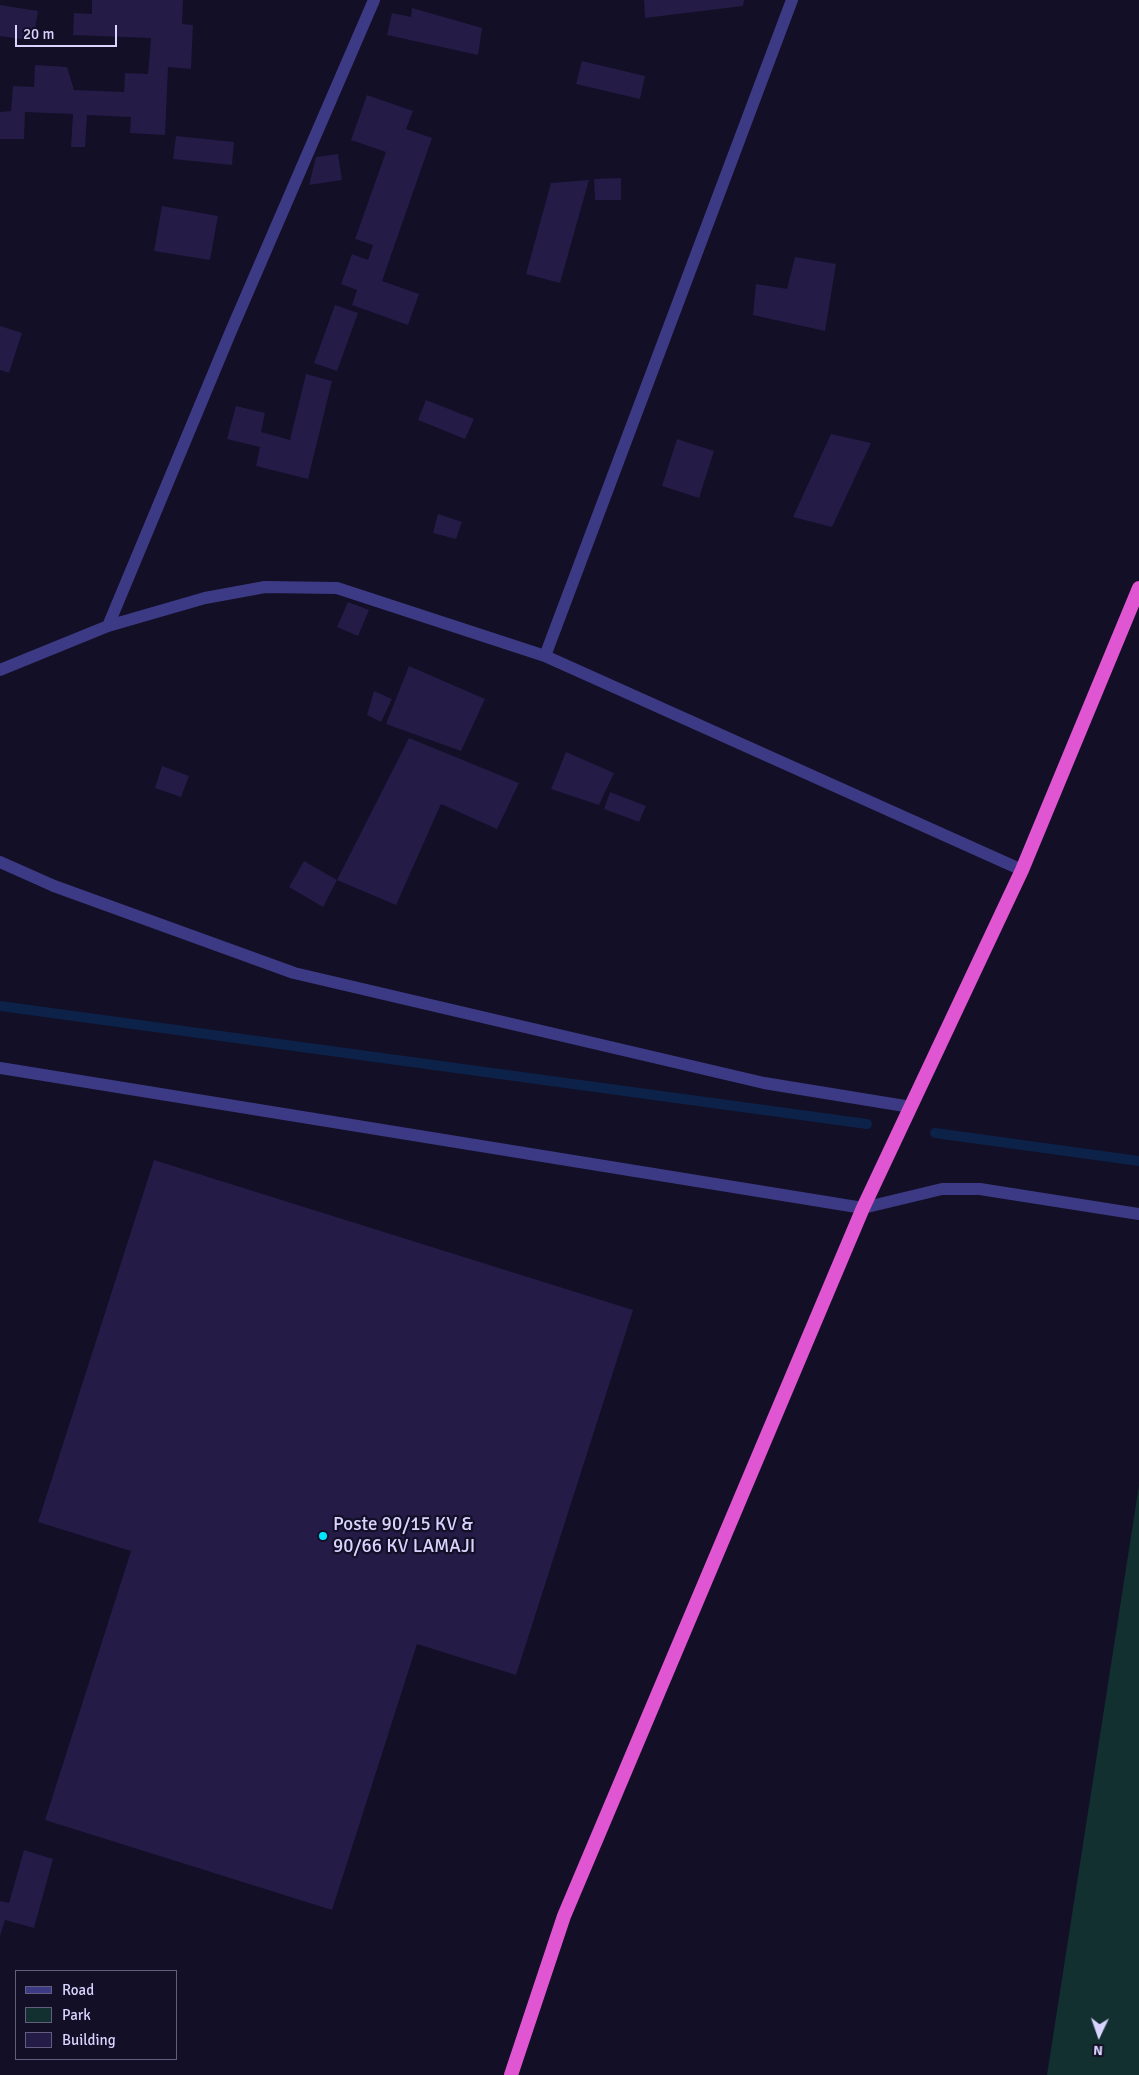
<!DOCTYPE html>
<style>
body{margin:0}
#map{position:relative;width:1139px;height:2075px;overflow:hidden;background:#130f26;font-family:Signika,sans-serif}
canvas{display:block}
.legend{position:absolute;left:15px;top:1970px;width:162px;height:90px;box-sizing:border-box;background:#130f26;border:1px solid #625e7d;margin:0;padding:6px 9px;list-style:none;font-size:15px;color:#d9d4ff}
.legend li{display:flex;align-items:center;gap:10px;height:25px}
.legend b{width:25px;border:1px solid #625e7d}
.north{position:absolute;left:1074px;top:2010px;width:50px;height:50px;-webkit-text-stroke:4px #130f26;paint-order:stroke;rotate:183deg;font-size:14px;font-weight:700;line-height:20px;text-align:center;color:#d9d4ff}
.north::after{content:'';display:block;margin:auto;width:18px;height:22px;background:#d9d4ff;clip-path:polygon(50% 0,100% 100%,50% 72%,0 100%)}
.scale{position:absolute;left:15px;top:25px;width:102px;height:22px;box-sizing:border-box;border:2px solid #d9d4ff;border-top:0;padding-left:6px;font-size:15px;line-height:18px;white-space:nowrap;color:#d9d4ff;-webkit-text-stroke:4px #130f26;paint-order:stroke}
</style>
<div id="map">
<canvas width="1139" height="2075"></canvas>
<ul class="legend">
<li><b style="height:6px;background:#3d3a85"></b>Road</li>
<li><b style="height:14px;background:#12302f"></b>Park</li>
<li><b style="height:14px;background:#241b47"></b>Building</li>
</ul>
<div class="north">N</div>
<div class="scale">20 m</div>
</div>
<script>
const ctx = document.querySelector('canvas').getContext('2d');
ctx.lineJoin = 'round';
function fillPath(path, color) { ctx.fillStyle = color; ctx.fill(path, 'evenodd'); }
function stroke(path, color, width, dash) { ctx.strokeStyle = color; ctx.lineWidth = width; ctx.lineCap = dash ? 'butt' : 'round'; ctx.setLineDash(dash || []); ctx.stroke(path); }
function drawText(font, color, halo, rows, align = 'center') {
  ctx.font = font + ' Signika,sans-serif'; ctx.lineWidth = 4.5; ctx.setLineDash([]); ctx.textBaseline = 'middle'; ctx.strokeStyle = halo; ctx.fillStyle = color; for (const [text, x, y, turn = 0] of rows) {
    ctx.save(); ctx.translate(x, y); ctx.rotate((+turn || 0) * Math.PI / 180); ctx.textAlign = isNaN(turn) ? turn : align; if (halo) ctx.strokeText(text, 0, 0); ctx.fillText(text, 0, 0); ctx.restore();
  }
}
const green = new Path2D(`
 M1139,1485V2075H1047Z`);
const stream = new Path2D(`
 M0,1006L867,1124
 M935,1133L1139,1161`);
const building = new Path2D(`
 M92,0H183L182,24L193,25L191,69L168,67L165,135L130,133L131,117L87,115L85,147H71L73,114L25,112L24,139H0V112L11,111L13,86L34,87L35,65L67,67L74,90L124,92L125,73L148,74L151,38L73,35L74,13L92,14Z
 M644,0H744L743,6L645,18Z
 M0,5L38,11L33,41L0,36Z
 M412,8L482,28L478,55L387,35L392,13L411,17Z
 M582,61L645,76L640,99L576,84Z
 M367,95L413,111L406,129L432,138L382,281L419,294L408,325L352,305L357,290L341,284L352,254L368,260L373,245L355,239L386,152L351,140Z
 M176,136L234,142L232,165L173,159Z
 M338,154L342,180L309,185L316,157Z
 M621,178V200H595L594,179Z
 M589,180L560,283L526,274L551,183Z
 M162,206L218,216L210,260L154,251Z
 M795,257L836,264L825,331L753,315L756,284L787,289Z
 M335,305L358,313L337,371L314,363Z
 M0,326L22,333L9,373L0,370Z
 M306,374L332,381L308,479L256,466L260,447L227,439L236,406L265,413L261,432L290,440Z
 M426,400L474,419L465,439L418,420Z
 M831,434L871,443L832,527L793,517Z
 M677,439L714,451L699,498L662,486Z
 M438,514L462,522L456,539L433,533Z
 M348,602L369,610L358,636L337,627Z
 M409,666L485,699L461,751L386,724Z
 M374,691L392,699L381,722L367,715Z
 M409,738L519,783L497,829L441,804L396,905L337,880Z
 M566,752L614,773L599,805L551,789Z
 M162,766L189,776L181,797L155,788Z
 M610,792L646,806L639,822L604,809Z
 M304,861L337,880L323,907L289,887Z
 M154,1160L633,1310L516,1675L417,1644L332,1910L45,1820L131,1551L38,1522Z
 M24,1850L53,1859L34,1928L5,1920L0,1936V1901L9,1903Z`);
const minor = new Path2D(`
 M108,626L231,331L374,0
 M545,656L792,0
 M0,670L108,626L205,598L265,587L337,588L545,656L1022,870
 M0,862L54,886L294,973L764,1083L911,1107
 M0,1068L863,1208L942,1189H980L1139,1214`);
const trunk = new Path2D(`
 M511,2075L564,1916L863,1208L1022,870L1139,588`);
const markers = [
 [323,1536,5,"#00e5ff"]
];
const poiNames = [
 ["Poste 90/15 KV &",333,1525],
 ["90/66 KV LAMAJI",333,1547]
];
fillPath(green, '#12302f');
stroke(stream, '#0c2248', 10);
fillPath(building, '#241b47');
stroke(minor, '#3d3a85', 12);
stroke(trunk, '#e055d1', 14);
for (const [x, y, r, color] of markers) { const dot = new Path2D(); dot.arc(x, y, r, 0, 2 * Math.PI); ctx.fillStyle = color; ctx.fill(dot); stroke(dot, '#130f26', 2); }
drawText('19px', '#d9d4ff', '#130f26', poiNames, 'left');
</script>
